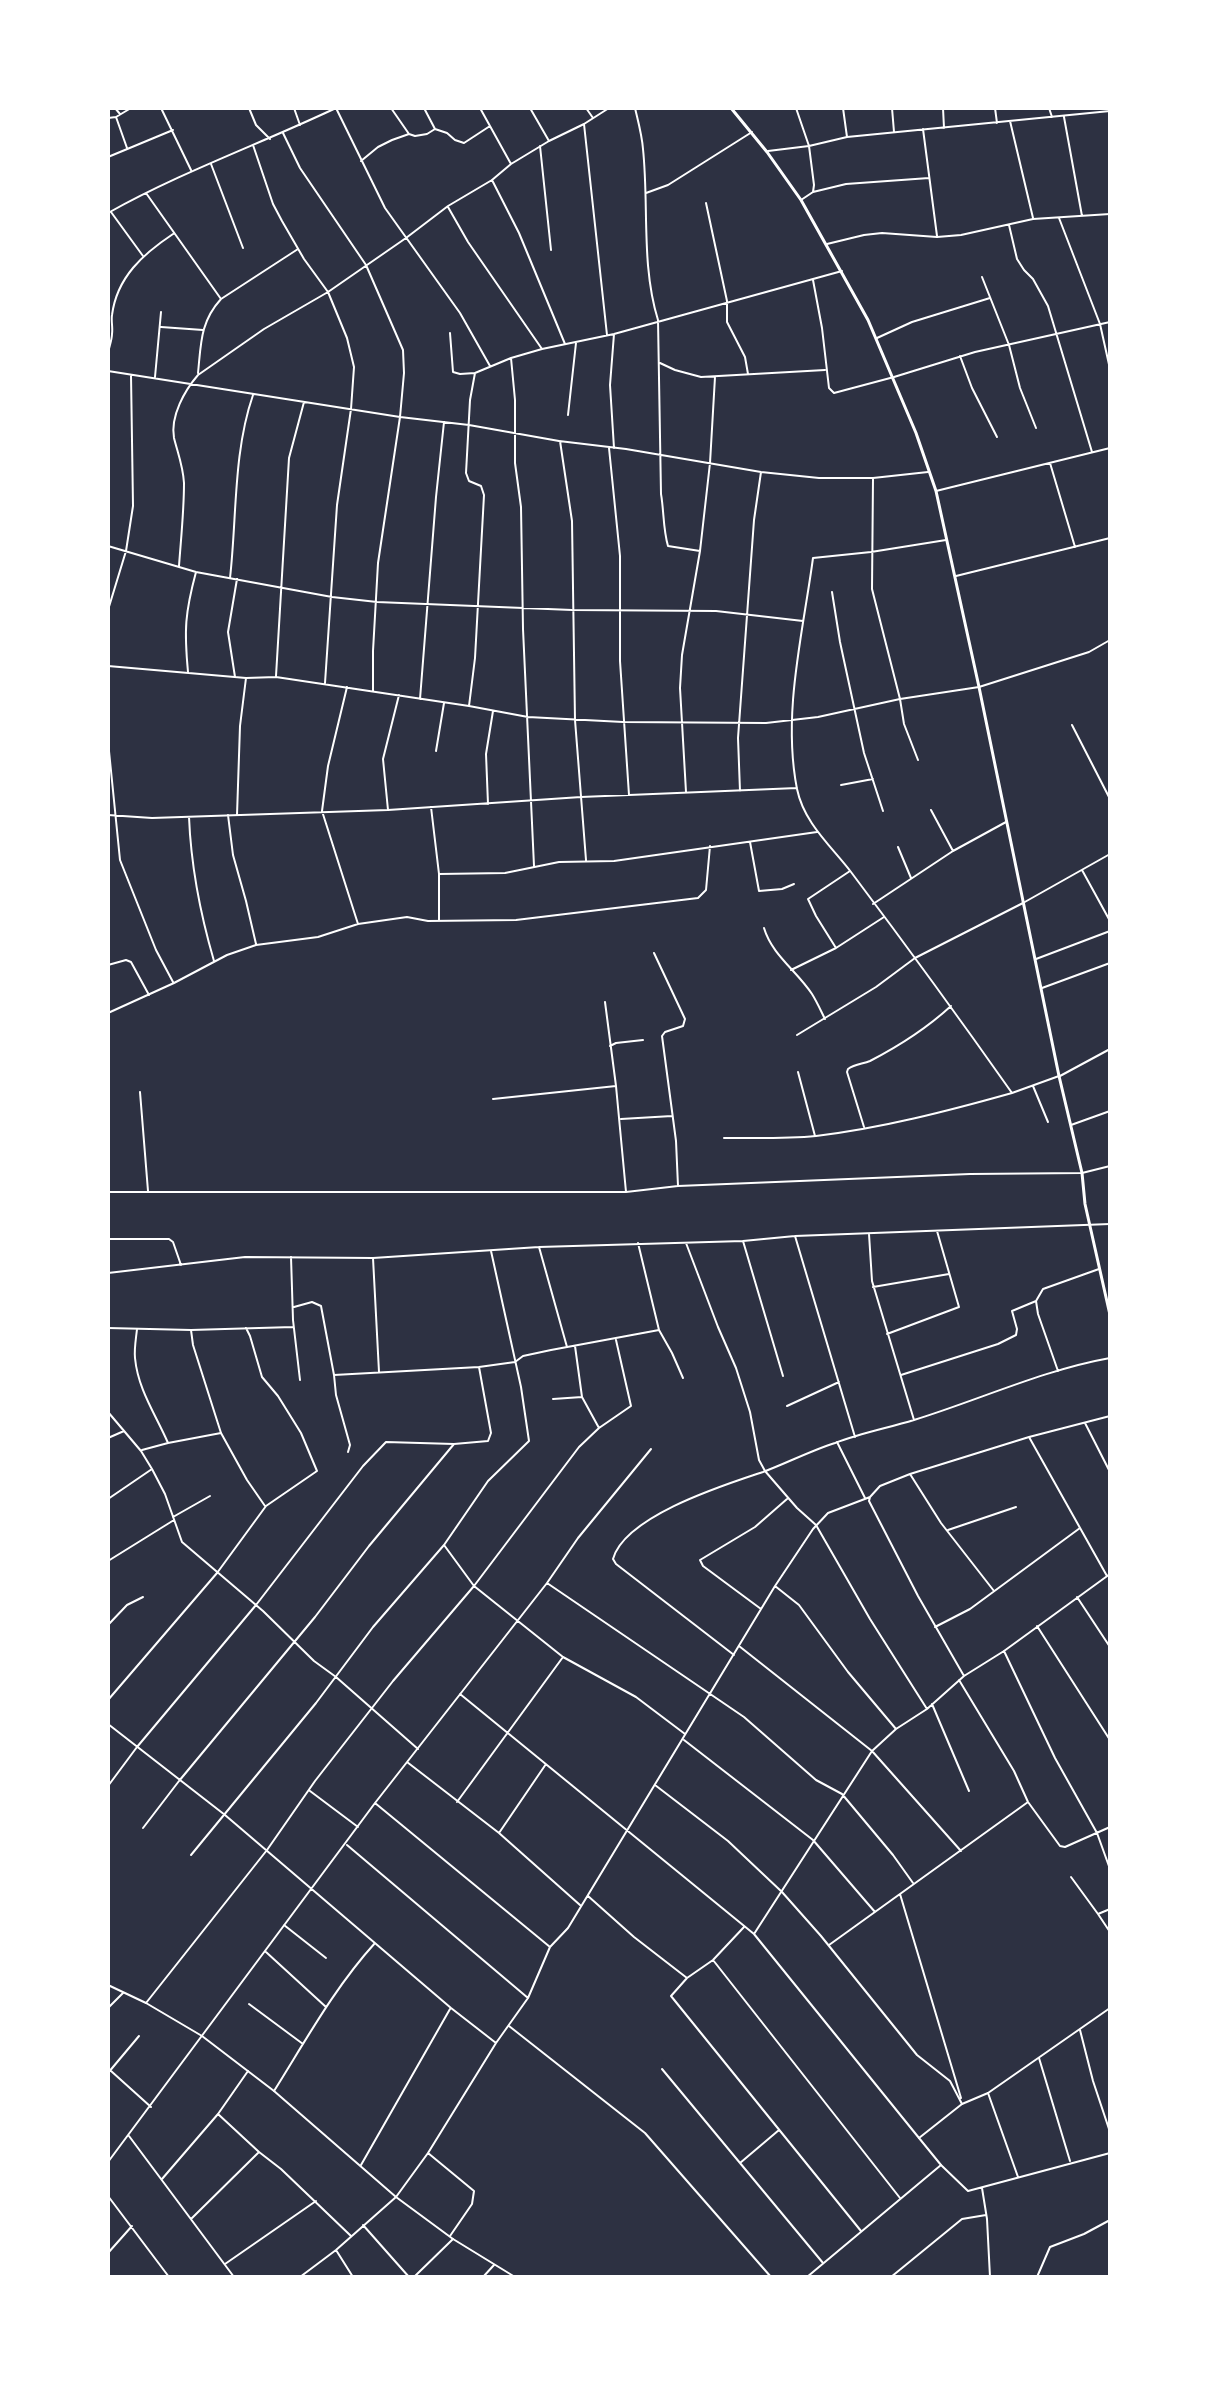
<!DOCTYPE html>
<style>
body{margin:0}
#map{position:relative;width:1218px;height:2385px;overflow:hidden;background:#2d3142;font-family:Lora,serif}
canvas{display:block}
.frame{position:absolute;inset:0;border:110px solid #fff;pointer-events:none}
</style>
<div id="map">
<canvas width="1218" height="2385"></canvas>
<div class="frame"></div>
</div>
<script>
const ctx = document.querySelector('canvas').getContext('2d');
ctx.lineJoin = 'round';
function stroke(path, color, width, dash) { ctx.strokeStyle = color; ctx.lineWidth = width; ctx.lineCap = dash ? 'butt' : 'round'; ctx.setLineDash(dash || []); ctx.stroke(path); }
const minor = new Path2D(`
 M115,108L120,114
 M161,108L191,170
 M249,108L256,125L270,139
 M294,108L300,125
 M391,108L409,134
 M424,108L435,129
 M480,108L511,164
 M530,108L549,141
 M586,108L593,118
 M635,108C638,121 642,135 643,149C649,206 641,265 658,320L661,494C664,511 663,529 668,546L700,551
 M796,108L809,146L814,185L813,192L801,200
 M843,108L847,137
 M892,108L894,132
 M943,108L944,128
 M995,108L997,123
 M1049,108L1052,117
 M116,117L127,148
 M1064,117L1082,216
 M108,118L116,117L131,108
 M1010,121L1033,218
 M584,124L607,335
 M923,129L937,236
 M283,133L300,168L366,265L403,350L404,373L400,417L378,563L373,651V690
 M253,145L273,204L282,221L304,259L328,292L347,338L354,367L351,409L337,505L325,683
 M540,146L551,250
 M768,151L809,146L847,137L1110,111
 M108,157L173,130
 M361,161L378,147L392,140L409,134L415,136L427,134L435,129L447,133L455,140L464,143L490,126
 M211,164L243,248
 M492,180L519,233L565,344
 M813,192L846,184L929,178
 M146,193L221,299C200,322 201,344 198,373
 M646,193L668,185L752,132
 M706,203L727,301V322L745,357L748,374
 M448,207L468,242L542,349
 M111,212L143,256
 M108,213C181,172 260,144 336,108L385,208L460,313L490,366
 M1059,218L1100,324L1110,369
 M1009,225L1017,259L1024,270L1033,279L1048,306L1092,452
 M827,244L864,235L882,233L937,237L961,235L1033,219L1110,214
 M982,277L1009,345L1020,388L1036,428
 M813,280L822,328L829,388L834,393L894,377L975,352L1110,322
 M221,299L298,249
 M161,327L203,330
 M450,333L453,372L460,374L475,373
 M877,338L912,322L990,298
 M108,353C109,347 112,340 112,334C113,328 111,321 112,315C117,277 143,254 173,234
 M960,356L972,388L997,437
 M511,358L515,400V463L521,507L523,629L534,866
 M660,363L675,370L701,377L825,370
 M108,371L400,417L469,425L559,441L626,449L761,472L819,478H873
 M155,377L161,312
 M568,415L576,343
 M560,441L572,521L575,720L586,860
 M609,448L620,556V661L629,795
 M614,448L610,385L614,334
 M1050,463L1075,547
 M936,491L1110,448
 M946,540L871,552L813,558C803,633 782,713 797,789C804,823 831,846 851,872C906,945 960,1019 1012,1093L1059,1076
 M108,546L196,572L332,597L377,602L572,610L716,611L803,621
 M179,566C181,538 184,511 184,483C183,466 178,454 174,438C170,416 185,390 198,375L264,329L328,292L406,238L448,206L492,180L511,164L549,141L584,124L609,108
 M956,576L1110,538
 M230,578C237,517 233,453 253,395
 M832,592L840,642L864,753L883,811
 M108,610L126,551L133,506L131,375
 M108,666L246,678L276,677L469,706L528,717L623,722L766,723L818,717L900,699L979,687L1089,652L1110,640
 M188,672C184,630 185,613 196,572
 M276,676L289,458L304,402
 M235,677L228,632L237,579
 M347,687L328,766L322,811L358,924
 M420,699L436,497L444,422
 M469,706L475,658L484,495L481,486L469,481L466,473L470,400L475,373L511,358L542,349L614,334L842,271
 M1072,725L1110,799
 M109,751L120,860L156,950L173,982
 M436,751L444,703
 M918,760L904,724L900,699L872,589L873,478L928,472
 M841,785L873,779
 M740,791L738,738L754,520L761,472
 M686,792L680,688L682,655L700,551L710,463L715,377
 M488,804L486,754L493,711
 M431,807L439,874V921
 M388,810L383,759L399,695
 M931,810L953,851
 M108,815L152,818L388,810L581,797L797,788
 M228,815L233,855L246,901L256,944
 M237,815L240,726L246,678
 M189,817C191,867 200,913 214,961
 M750,842L759,891L782,889L794,884
 M898,847L911,878
 M1082,870L1110,921
 M439,874L505,873L559,862L614,861L817,832
 M873,904L953,851L1006,822
 M764,928C772,955 797,971 812,994C817,1002 821,1011 825,1019
 M836,948L816,916L808,899L850,871
 M654,953L685,1019L683,1026L665,1032L662,1036L676,1141L678,1186
 M1036,959L1110,931
 M108,965L126,960L131,962L149,995
 M791,970L836,948L884,917
 M1042,988L1110,963
 M605,1002L616,1086L626,1192
 M108,1013L174,983L227,955L256,945L318,937L358,924L407,917L428,921L516,920L698,898L706,890L710,846
 M797,1035L876,987L915,958L1023,903L1110,854
 M610,1046L616,1043L643,1040
 M798,1072L815,1136
 M1033,1086L1048,1122
 M140,1092L148,1191
 M493,1099L616,1086
 M621,1119L672,1116
 M1071,1125L1110,1111
 M864,1127L847,1072L848,1069C855,1064 863,1064 870,1061C899,1046 927,1028 951,1006
 M724,1138C755,1138 786,1139 816,1136C882,1128 948,1111 1012,1093
 M108,1192H626L678,1186L970,1174L1082,1173L1110,1166
 M869,1234L872,1281L914,1420
 M795,1236L855,1437
 M108,1239H169L173,1242L181,1265
 M743,1241L783,1376
 M638,1243L659,1330L672,1353L683,1378
 M686,1243L718,1327L736,1368L750,1412L759,1460L765,1471L797,1508L816,1525L870,1619L927,1709
 M539,1247L567,1347
 M291,1257L293,1320L300,1380
 M373,1258L379,1372
 M108,1273L245,1257L373,1258L539,1247L743,1241L795,1236L1110,1224
 M873,1287L949,1274
 M294,1307L312,1302L321,1306L334,1375
 M108,1328L191,1330L293,1327
 M137,1329C136,1339 134,1349 135,1358C138,1390 156,1415 168,1443
 M191,1330L193,1345L221,1433L247,1480L265,1506
 M887,1334L959,1307L937,1231
 M575,1346L582,1397L599,1428
 M1058,1371L1038,1314L1036,1301L1043,1289L1099,1269
 M901,1375L998,1344L1016,1335L1017,1329L1012,1311L1036,1301
 M553,1399L582,1397
 M787,1406L839,1382
 M108,1412L141,1451L152,1469L165,1494L182,1542L263,1611L314,1661L336,1677L418,1749
 M1085,1423L1110,1472
 M1029,1437L1107,1576
 M108,1438L124,1431
 M837,1442L865,1498
 M142,1450L168,1443L221,1433
 M348,1452L350,1445L336,1395L334,1375L479,1367L515,1362L523,1356L551,1350L659,1330
 M910,1474L941,1523L994,1591
 M870,1497L869,1501L918,1596L964,1676
 M108,1499L152,1469
 M173,1517L210,1496
 M948,1530L1016,1507
 M444,1545L474,1586L563,1657L636,1697L685,1734
 M108,1561L174,1520
 M547,1583L744,1717L816,1780L842,1794L893,1855L913,1883
 M775,1586L799,1605L848,1672L896,1729
 M1077,1597L1110,1647
 M761,1609L703,1566L700,1560L755,1527L787,1499
 M108,1625L127,1605L143,1597
 M1037,1626L1110,1740
 M935,1627L970,1609L1080,1528
 M739,1646L872,1751L961,1851
 M1004,1651L1055,1758L1097,1833L1110,1869
 M734,1655L616,1564L613,1559C625,1516 724,1485 763,1472C787,1463 810,1451 835,1443C861,1433 888,1428 914,1420C979,1400 1043,1370 1110,1358
 M959,1680L1014,1771L1028,1802L1060,1846L1065,1847L1110,1827
 M460,1694L754,1934L919,2138
 M108,1700L217,1573L266,1506L317,1471L301,1433L278,1396L262,1377L250,1336L246,1328
 M932,1704L969,1791
 M108,1724L225,1815L451,2008L496,2043
 M684,1740L813,1840L875,1912
 M407,1762L499,1833L580,1905
 M655,1785L728,1841L782,1892L821,1936L917,2055L950,2081L962,2104
 M108,1786L137,1747L256,1605L363,1466L386,1442L454,1444L488,1441L491,1433L479,1367
 M310,1791L358,1827
 M457,1802L563,1657
 M375,1803L550,1947
 M143,1828L179,1781L315,1617L369,1546L454,1444
 M499,1833L546,1764
 M347,1845L528,1998
 M191,1855L316,1703L373,1627L444,1545L488,1481L529,1441L521,1387L491,1251
 M1071,1877L1098,1914L1110,1909
 M900,1894L961,2098
 M588,1896L634,1937L687,1978
 M1098,1914L1110,1932
 M284,1925L326,1958
 M744,1927L713,1960L687,1978L671,1996L861,2231
 M754,1934L872,1751L896,1729L927,1709L964,1676L1004,1651L1110,1574
 M829,1945L1028,1802
 M266,1952L326,2007
 M713,1960L900,2198
 M146,2003L267,1850L315,1781L393,1681L474,1586L579,1447L599,1428L631,1406L616,1340
 M249,2004L303,2044
 M108,2008L123,1993
 M509,2026L645,2133L771,2277
 M1080,2030L1093,2081L1110,2132
 M1039,2058L1070,2161
 M662,2069L823,2263
 M111,2071L151,2107
 M108,2073L139,2036
 M274,2091C306,2040 335,1987 375,1943
 M988,2093L1018,2177
 M218,2114L259,2152L281,2169L351,2236
 M129,2136L234,2277
 M428,2153L474,2191L472,2204L450,2236
 M108,2162L375,1803L547,1583L578,1538L651,1449
 M740,2163L779,2130
 M361,2165L450,2009
 M941,2165L968,2191L1110,2153
 M162,2179L218,2114L248,2071
 M982,2188L987,2219L990,2277
 M108,2196L169,2277
 M191,2219L259,2152
 M363,2225L409,2277
 M336,2250L353,2277
 M108,2253L132,2226
 M225,2264L316,2201
 M300,2277L336,2250L396,2197L428,2153L496,2043L528,1998L550,1947L568,1928L775,1586L813,1529L828,1513L870,1497L880,1486L910,1474L1029,1437L1110,1416
 M414,2277L453,2239
 M483,2277L494,2265
 M891,2277L962,2219L986,2215
 M1037,2277L1050,2247L1084,2234L1110,2220`);
const tertiary = new Path2D(`
 M1060,1076L1110,1049
 M108,1985L146,2003L202,2036L274,2091L396,2197L453,2239L515,2277
 M807,2277L941,2165L919,2138L962,2104L988,2093L1110,2008`);
const secondary = new Path2D(`
 M731,108L767,152L801,200L868,320L916,433L936,491L979,687L1059,1076L1082,1173L1085,1204L1110,1315`);
stroke(minor, '#fff', 2);
stroke(tertiary, '#fff', 2);
stroke(secondary, '#fff', 3);
</script>
